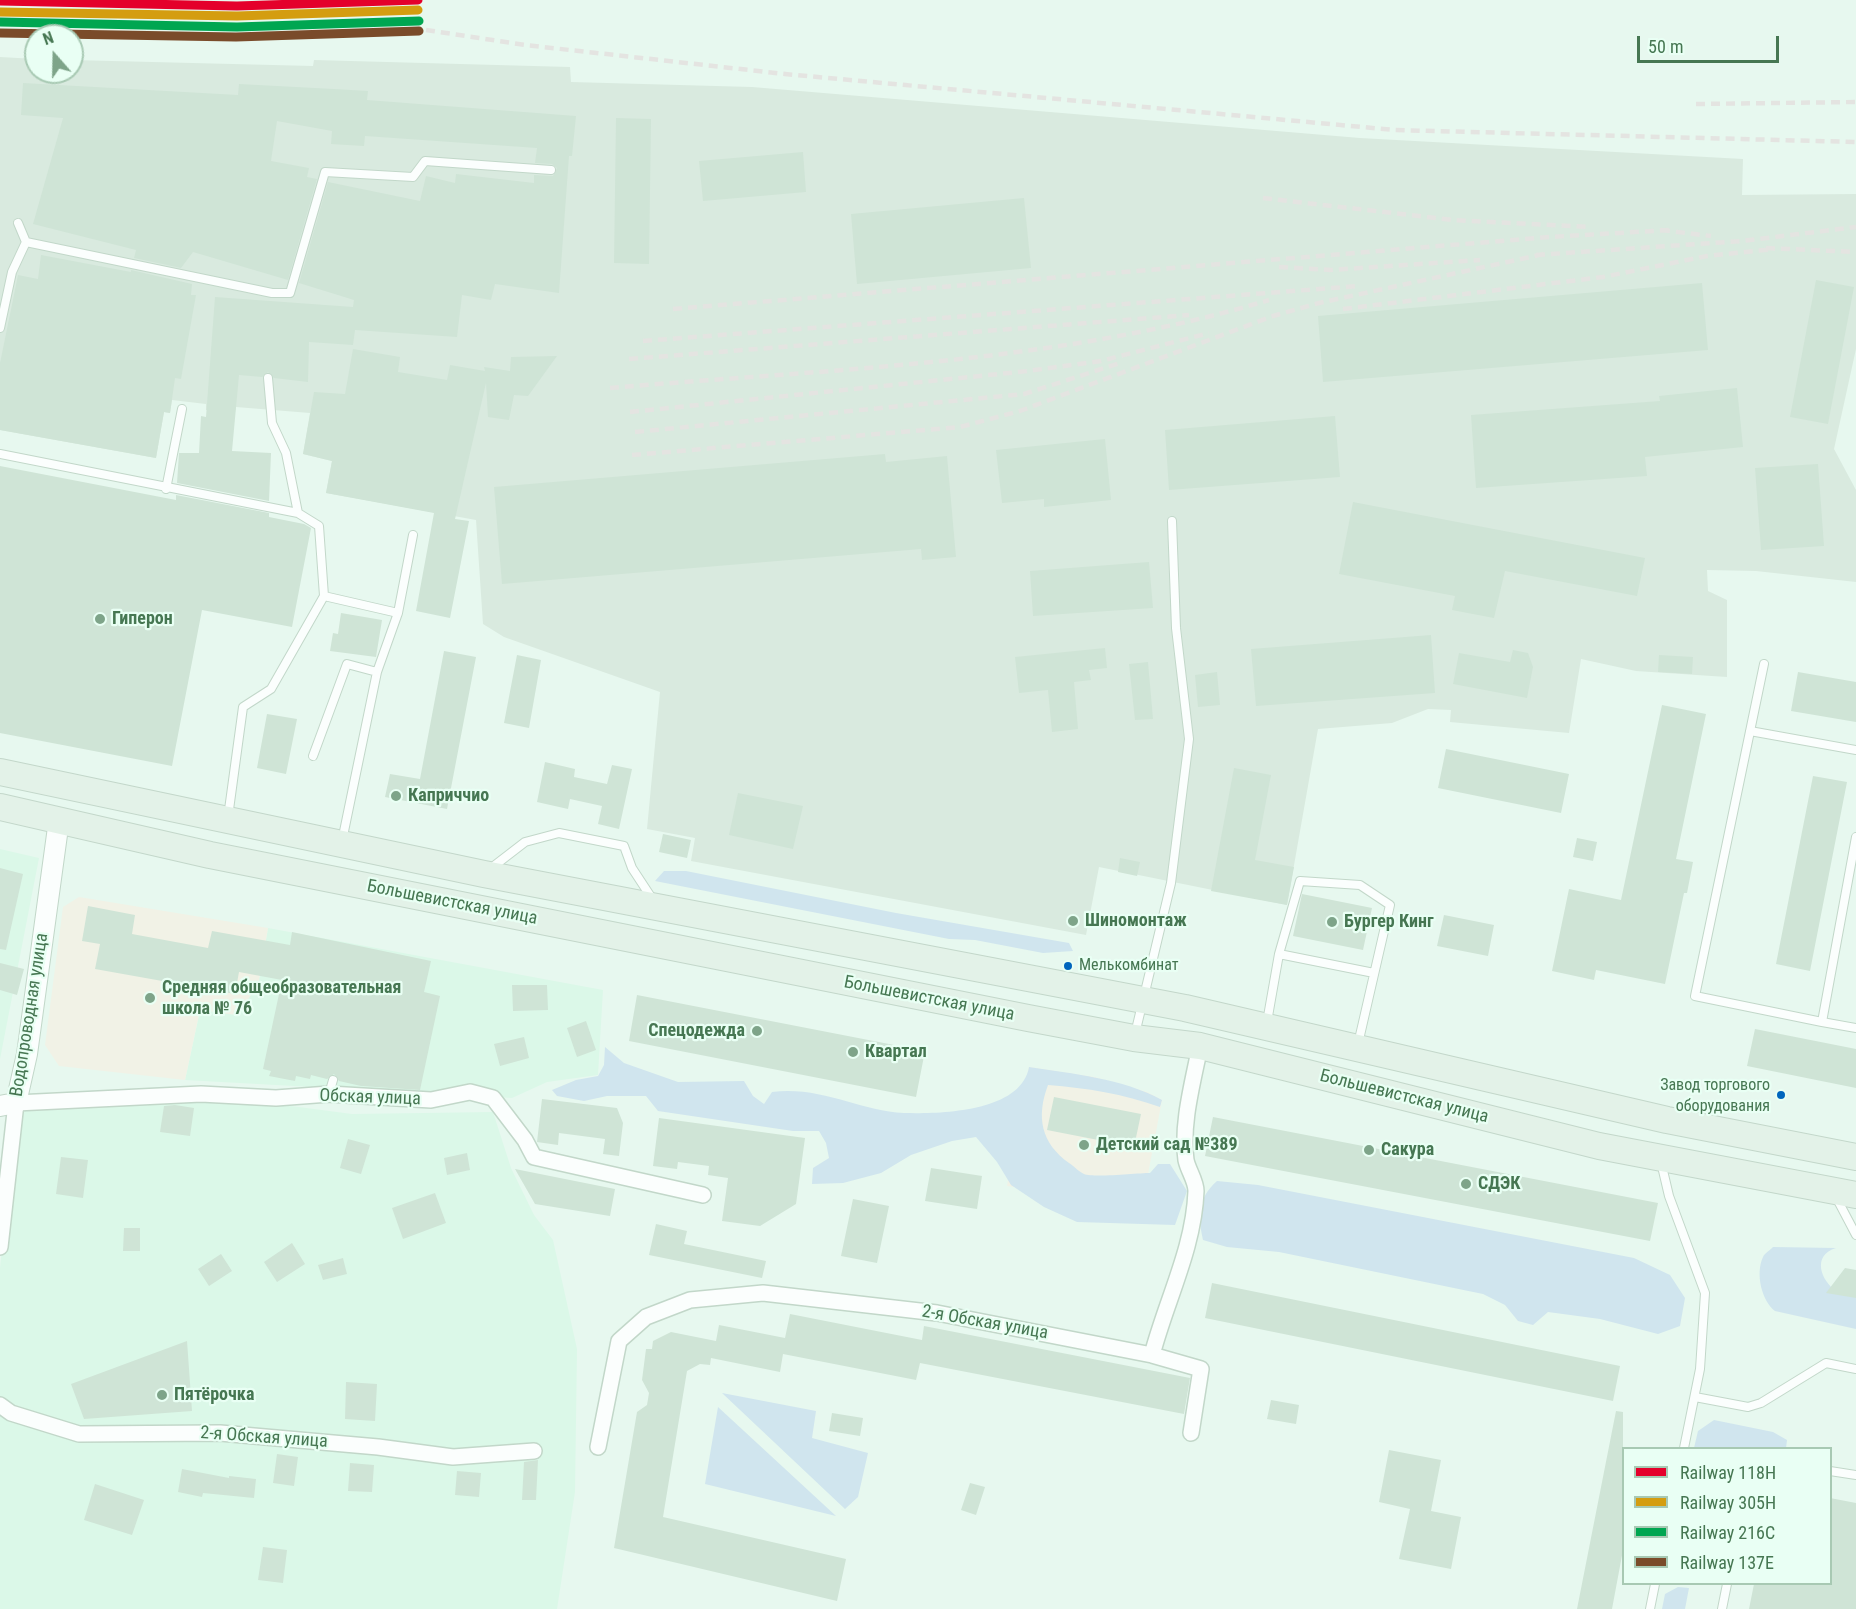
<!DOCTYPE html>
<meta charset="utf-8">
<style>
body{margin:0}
#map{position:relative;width:1856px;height:1609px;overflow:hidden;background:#e7f8ef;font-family:"Roboto Condensed",sans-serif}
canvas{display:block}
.legend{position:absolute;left:1622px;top:1447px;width:210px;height:138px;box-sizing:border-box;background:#e9fff4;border:2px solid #a8c9b3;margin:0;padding:8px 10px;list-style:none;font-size:18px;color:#467752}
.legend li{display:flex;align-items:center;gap:12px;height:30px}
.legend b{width:30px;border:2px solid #a8c9b3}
.north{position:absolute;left:24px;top:24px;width:60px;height:60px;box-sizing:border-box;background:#e9fff4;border:2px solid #a8c9b3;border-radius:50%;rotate:340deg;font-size:16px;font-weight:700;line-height:24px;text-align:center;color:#467752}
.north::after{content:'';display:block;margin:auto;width:21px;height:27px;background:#7ea489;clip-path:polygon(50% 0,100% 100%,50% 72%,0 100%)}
.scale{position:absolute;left:1637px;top:36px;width:142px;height:27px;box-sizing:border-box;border:3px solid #467752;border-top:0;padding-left:8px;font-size:18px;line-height:21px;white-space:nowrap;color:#467752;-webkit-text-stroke:4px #e9fff4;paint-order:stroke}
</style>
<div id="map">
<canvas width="1856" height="1609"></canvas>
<ul class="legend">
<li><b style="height:8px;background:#e4002b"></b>Railway 118Н</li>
<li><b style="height:8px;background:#d49d10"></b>Railway 305Н</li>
<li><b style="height:8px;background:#00a651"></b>Railway 216С</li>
<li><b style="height:8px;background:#7a4b2a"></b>Railway 137Е</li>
</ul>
<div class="north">N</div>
<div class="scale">50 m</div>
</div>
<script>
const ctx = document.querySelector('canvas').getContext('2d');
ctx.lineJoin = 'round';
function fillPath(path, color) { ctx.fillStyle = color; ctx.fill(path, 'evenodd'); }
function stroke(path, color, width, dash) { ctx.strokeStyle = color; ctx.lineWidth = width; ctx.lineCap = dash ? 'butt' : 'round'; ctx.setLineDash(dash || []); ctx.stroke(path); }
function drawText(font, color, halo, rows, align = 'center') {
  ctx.font = font + ' "Roboto Condensed",sans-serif'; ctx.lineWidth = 4.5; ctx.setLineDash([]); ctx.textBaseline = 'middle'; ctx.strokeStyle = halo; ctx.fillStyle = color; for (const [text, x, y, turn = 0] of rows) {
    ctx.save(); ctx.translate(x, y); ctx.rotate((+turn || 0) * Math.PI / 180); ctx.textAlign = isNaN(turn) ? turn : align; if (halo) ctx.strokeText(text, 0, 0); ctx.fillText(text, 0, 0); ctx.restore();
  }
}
const residential = new Path2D(`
 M0,849L39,858L0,1059Z
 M268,928L603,990L598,1075L547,1082L512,1098L185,1080L200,1010L258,986Z
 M200,1094L352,1114L493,1112L511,1168L534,1215L553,1240L577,1349L575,1492L557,1609H0V1268L16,1111Z`);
const industrial = new Path2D(`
 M0,57L36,59V72H72V60L313,66L314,60L570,67L571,82L752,87L1360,138L1743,159L1742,195L1856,194V349L1834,449L1856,490V582L1756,571L1707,570L1708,591L1727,600V677L1636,671L1581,659L1569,733L1450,722L1451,710L1428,709L1392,723L1318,729L1287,905L1099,867L1086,935L691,861L695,838L647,829L660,692L504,637L483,624L476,520L326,493L332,461L303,454L310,413L236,407L235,412L206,410V404L172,400L170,413L164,412L156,458L0,430Z`);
const education = new Path2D(`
 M79,897L268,928L258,986L236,1015L200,1010L185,1080L59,1066L45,1045L63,907Z
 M1029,1067L1094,1077L1147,1092L1162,1100L1142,1206L1007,1186Z`);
const green = new Path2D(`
 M664,871H686L896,913L1069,943L1073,951L1043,953L975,940L949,939L655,881Z
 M605,1047L624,1063L678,1082L744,1081L753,1096L764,1104L772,1092C822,1086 859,1111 904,1113C941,1114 1021,1112 1029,1067C1073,1074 1122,1078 1162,1100L1160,1107C1123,1094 1087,1088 1048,1085C1036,1117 1041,1143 1069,1163C1074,1166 1079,1172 1084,1174C1094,1178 1137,1173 1150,1173L1158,1164H1170L1187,1191L1175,1225L1077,1222L1044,1207L1011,1185L997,1162L976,1137L952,1141L911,1155L881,1173L843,1183L812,1184L813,1168L829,1158L826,1143L819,1131H793L658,1111L646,1096H607L584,1101L557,1096L552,1090L576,1080L598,1076L604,1065Z
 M1217,1181L1258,1185L1634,1258L1670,1275L1685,1298L1680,1326L1658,1334L1600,1319L1548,1312L1533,1325L1518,1321L1505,1305L1483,1294L1279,1252L1227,1247L1203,1240C1198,1216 1197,1199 1217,1181Z
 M1773,1247L1836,1248C1812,1255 1820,1280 1837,1292C1842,1295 1850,1295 1856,1296V1329L1775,1311C1762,1301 1755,1274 1763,1257C1764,1254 1770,1250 1773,1247Z
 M722,1393L816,1411L812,1438L868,1453L858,1497L845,1509Z
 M718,1407L836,1516L705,1484Z
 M1714,1420L1773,1432L1787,1440L1786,1448H1694L1698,1431Z
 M1678,1587L1689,1588L1685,1609H1662L1665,1594Z`);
const building = new Path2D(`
 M23,83L238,95L239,84L334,89L368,91L367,100L576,116L572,156H569L559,293L495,284L491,300L462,295L457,337L355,330L353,345L309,342L308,382L274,378L268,372L262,377L239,375L232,451L271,453L269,501L177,483L179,453H199L201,416L206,417L215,297L353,307L354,300L299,283L328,182L420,201L426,176L455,183L456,174L534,183V175L553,176L557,168L552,164L535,163L537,148L365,136L364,146L331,144L332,131L277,121L271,161L309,168L307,177L317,179L288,280L193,252L181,268L134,258L136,250L33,224L63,118L21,115Z
 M616,118L651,119L649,264L614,263Z
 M803,152L806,192L703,201L699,161Z
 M1024,198L1031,268L857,284L851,214Z
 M41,255L131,272V270L192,284L191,295H196L181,379L175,378L170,413L164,412L156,458L0,430V363L18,275L38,279Z
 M1816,280L1854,287L1828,424L1790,417Z
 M1702,283L1708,350L1323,382L1318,316Z
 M353,349L400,357L398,372L447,380L450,365L485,371L484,367L510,371L511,357L557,356L528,396L514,395L509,420L488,417L486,383L455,519L469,521L450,618L416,611L434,513L326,493L332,461L303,454L314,392L345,394Z
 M1737,388L1743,447L1645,457L1647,476L1476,488L1471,415L1660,401L1659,396Z
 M1335,416L1340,477L1169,490L1165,430Z
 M1105,439L1111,500L1044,507V499L1002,503L996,450Z
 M885,454L886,462L947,456L956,557L922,560L921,549L502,584L494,487Z
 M1818,464L1824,546L1761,550L1755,468Z
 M0,466L176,500V495L269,513V517L304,524L311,528L292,627L202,610L172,766L0,733Z
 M1353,502L1645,558L1637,596L1505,571L1494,618L1452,610L1455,596L1339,574Z
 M1149,562L1153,608L1033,616L1030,571Z
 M341,613L382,620L376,657L330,651L333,633L338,634Z
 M1431,635L1435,693L1256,706L1251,649Z
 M1105,648L1107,668L1089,670L1091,680L1074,682L1078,729L1052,732L1048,690L1019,693L1015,657Z
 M1513,650L1528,653L1533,667L1527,698L1453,684L1459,653L1510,662Z
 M444,651L476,657L447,809L385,797L390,774L420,779Z
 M517,655L541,660L529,728L504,723Z
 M1659,655L1693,657L1692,674L1658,672Z
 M1148,662L1153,719L1135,720L1129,664Z
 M1217,672L1220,705L1198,707L1195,675Z
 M1798,672L1856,682V722L1791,711Z
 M1662,705L1706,714L1676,859L1693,862L1687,893H1684L1665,984L1596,970L1594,980L1552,971L1569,889L1621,900Z
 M267,714L297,719L286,774L257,768Z
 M1446,749L1569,774L1561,813L1438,788Z
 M545,762L575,769L574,777L607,784L612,765L632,769L619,829L598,824L602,806L570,799L568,809L537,802Z
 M1234,768L1271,775L1255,860L1294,867L1287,905L1211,891Z
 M1813,776L1847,782L1810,971L1776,964Z
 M738,793L803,806L793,849L729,835Z
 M663,834L691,840L687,858L659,852Z
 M1577,838L1597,842L1593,861L1573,857Z
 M1120,858L1140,862L1137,876L1118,872Z
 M0,868L23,874L6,950L0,949Z
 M1302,894L1372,908L1363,950L1293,936Z
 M88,906L135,915L132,934L208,948L212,931L290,945L292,932L431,961L424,992L440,996L420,1090L361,1086L339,1081L334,1074L327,1079L311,1075L310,1079L296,1076L295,1081L269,1076L271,1071L263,1069L282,980L239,972L235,994L95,969L100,944L82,941Z
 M1444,915L1494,925L1488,956L1437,946Z
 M0,963L24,969L17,995L0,990Z
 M512,985H547L548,1010L513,1011Z
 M637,995L925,1051L916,1097L629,1041Z
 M586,1021L596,1050L577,1057L567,1028Z
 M1755,1029L1856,1049V1088L1747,1066Z
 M524,1037L529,1058L500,1066L494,1044Z
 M1054,1097L1141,1114L1134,1147L1047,1130Z
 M542,1099L617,1108L623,1123L619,1156L603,1154L605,1139L559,1133L558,1145L537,1142Z
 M175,1105L194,1108L190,1136L160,1132L164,1106Z
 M1213,1117L1658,1203L1650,1241L1205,1156Z
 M659,1118L805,1138L796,1204L760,1226L722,1221L728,1178L708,1175L709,1166L678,1162L677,1169L653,1166Z
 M348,1139L370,1145L361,1174L340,1168Z
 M467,1153L470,1170L447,1175L444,1158Z
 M61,1157L88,1160L83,1198L56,1194Z
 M931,1168L982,1176L977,1209L925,1201Z
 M515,1169L615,1189L610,1216L535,1204Z
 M435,1193L446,1223L403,1239L392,1208Z
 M853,1199L889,1206L877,1263L841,1256Z
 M656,1224L687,1231L684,1244L766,1261L762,1278L649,1255Z
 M124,1228H140V1251H123Z
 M292,1243L305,1264L277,1282L264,1262Z
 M221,1254L232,1271L209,1286L198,1269Z
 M343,1258L347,1274L323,1280L318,1265Z
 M1845,1268L1856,1270V1298L1826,1293Z
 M1212,1283L1620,1366L1613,1401L1205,1318Z
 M790,1314L922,1340L924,1326L1190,1378L1184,1414L920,1363L916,1380L783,1354L780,1372L711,1358L710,1365L700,1364L687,1371L663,1517L846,1559L837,1601L614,1548L637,1412L647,1405L649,1393L642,1380L646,1349H652L653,1341L671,1332L716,1341L719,1325L785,1338Z
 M187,1341L192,1411L84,1419L71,1384Z
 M346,1382L377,1384L375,1421L345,1419Z
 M1271,1400L1299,1405L1296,1424L1267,1419Z
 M1616,1411L1623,1412V1550L1612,1609H1577Z
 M832,1413L863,1418L860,1436L829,1431Z
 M1389,1450L1441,1460L1431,1511L1461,1517L1451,1569L1399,1559L1410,1509L1379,1502Z
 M277,1454L298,1457L294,1486L273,1483Z
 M538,1460L536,1500H522L524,1462Z
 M350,1463L374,1465L372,1492L348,1491Z
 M182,1469L229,1478V1476L256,1479L254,1498L203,1493L202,1497L178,1492Z
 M457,1471L481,1473L479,1497L455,1495Z
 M970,1483L985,1487L976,1515L961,1510Z
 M95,1484L144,1500L132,1535L84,1520Z
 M1830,1498L1856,1503V1609H1749L1754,1584H1830Z
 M263,1547L287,1550L283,1583L258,1580Z`);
const service = new Path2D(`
 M18,223L26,242L272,293H290L325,172L413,177L425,161L551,170
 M0,328L12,272L26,242
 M268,378L272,423L286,453L298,513
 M0,454L298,513L319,526L324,596L398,613L413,535
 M166,489L182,409
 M1764,664L1695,996L1822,1022L1856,837
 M1750,731L1856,750
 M313,756L347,664L377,672
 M228,817L243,707L271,689L324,596
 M342,841L377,672L398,613
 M490,869L525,842L559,833L624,846L632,868L653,900
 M1279,954L1374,973
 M1267,1022L1279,954L1300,881L1360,885L1390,905L1358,1044
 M1822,1022L1856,1028
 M1135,1034L1171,883L1189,739L1176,628L1172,521
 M329,1094L333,1080
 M1661,1162L1669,1196L1705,1293L1700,1369L1684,1448
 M1836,1197L1856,1235
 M1695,1397L1748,1407L1761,1403L1826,1363L1856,1369
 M1830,1471L1856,1475
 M1650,1609L1655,1584
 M1722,1609L1727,1584`);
const minor = new Path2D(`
 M0,1247L16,1103L201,1094L276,1098L329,1094L431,1100L470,1092L493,1098L525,1140L534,1157L703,1195
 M1152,1355L1201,1369L1191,1433
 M0,1405L11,1413L79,1434L220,1433L378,1447L453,1457L534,1451
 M598,1447L619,1341L646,1317L690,1300L763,1293L937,1313L1152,1355C1166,1301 1194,1248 1196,1191C1196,1181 1188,1170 1186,1160C1181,1124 1193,1082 1200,1046`);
const tertiary = new Path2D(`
 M0,1106L16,1103L27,1054L59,820`);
const trunk = new Path2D(`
 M0,772L484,874L1185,1008L1667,1120L1856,1157
 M0,807L210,855L1028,1018L1134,1038L1200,1046L1599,1146L1856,1195`);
const rail = new Path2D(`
 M426,30L525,45L785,74L1395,130L1856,142
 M1696,104L1856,102
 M1263,198L1453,220L1589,227
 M1661,230L1711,236
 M1766,248L1856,252
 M1536,255L1742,241L1856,227
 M1279,267L1331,270L1480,260
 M673,309L1549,237L1669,230
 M1343,309L1603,277L1707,256L1774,249
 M643,341L1358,286
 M629,359L1189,315
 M610,388C829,369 1057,364 1269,300
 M630,412L1028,371L1101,361L1209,333
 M635,432L1024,394L1120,363
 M632,455L960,427L1020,411L1273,316L1319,303L1544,254`);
const rail1 = new Path2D(`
 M0,1L237,6L418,0`);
const rail2 = new Path2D(`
 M0,12L237,16L418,10`);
const rail3 = new Path2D(`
 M0,22L237,27L419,21`);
const rail4 = new Path2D(`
 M0,33L236,37L419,31`);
const markers = [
 [100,619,6,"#7ea489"],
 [396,796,6,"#7ea489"],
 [1073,921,6,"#7ea489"],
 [1332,922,6,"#7ea489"],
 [1068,966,5,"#0065bd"],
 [150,998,6,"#7ea489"],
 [757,1031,6,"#7ea489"],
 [853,1052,6,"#7ea489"],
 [1781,1095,5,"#0065bd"],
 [1084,1145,6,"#7ea489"],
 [1369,1150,6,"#7ea489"],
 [1466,1184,6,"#7ea489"],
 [162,1395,6,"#7ea489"]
];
const busNames = [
 ["Мелькомбинат",1079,966],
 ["Завод торгового",1770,1086,"right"],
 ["оборудования",1770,1107,"right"]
];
const poiNames = [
 ["Гиперон",112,619],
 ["Каприччио",408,796],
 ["Шиномонтаж",1085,921],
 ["Бургер Кинг",1344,922],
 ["Средняя общеобразовательная",162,988],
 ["школа № 76",162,1009],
 ["Спецодежда",745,1031,"right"],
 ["Квартал",865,1052],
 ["Детский сад №389",1096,1145],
 ["Сакура",1381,1150],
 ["СДЭК",1478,1184],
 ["Пятёрочка",174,1395]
];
const streetNames = [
 ["Большевистская улица",452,903,11],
 ["Большевистская улица",929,999,11],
 ["Водопроводная улица",30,1015,-81],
 ["Большевистская улица",1404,1097,14],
 ["Обская улица",370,1098,2],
 ["2-я Обская улица",985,1323,10],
 ["2-я Обская улица",264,1438,4]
];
fillPath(residential, '#dbf8e8');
fillPath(industrial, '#d9eadf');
fillPath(education, '#f1f2e6');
fillPath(green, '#d0e5ee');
fillPath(building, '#cfe4d6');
stroke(service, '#c2d7c9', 10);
stroke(minor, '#c2d7c9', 18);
stroke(tertiary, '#c2d7c9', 22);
stroke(trunk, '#c3d7ca', 28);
stroke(service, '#fbfefd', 8);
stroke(minor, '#fbfefd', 15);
stroke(tertiary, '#fbfefd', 20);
stroke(trunk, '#e3f2e8', 26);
stroke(rail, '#e4e4e1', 4.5, [9, 6]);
stroke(rail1, '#e4002b', 9);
stroke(rail2, '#d49d10', 9);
stroke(rail3, '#00a651', 9);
stroke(rail4, '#7a4b2a', 9);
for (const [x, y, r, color] of markers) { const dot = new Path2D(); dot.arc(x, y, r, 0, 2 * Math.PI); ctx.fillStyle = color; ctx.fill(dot); stroke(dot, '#e9fff4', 2); }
drawText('16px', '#467752', '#e9fff4', busNames, 'left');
drawText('bold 18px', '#467752', '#e9fff4', poiNames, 'left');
drawText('18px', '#467752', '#e9fff4', streetNames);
</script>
